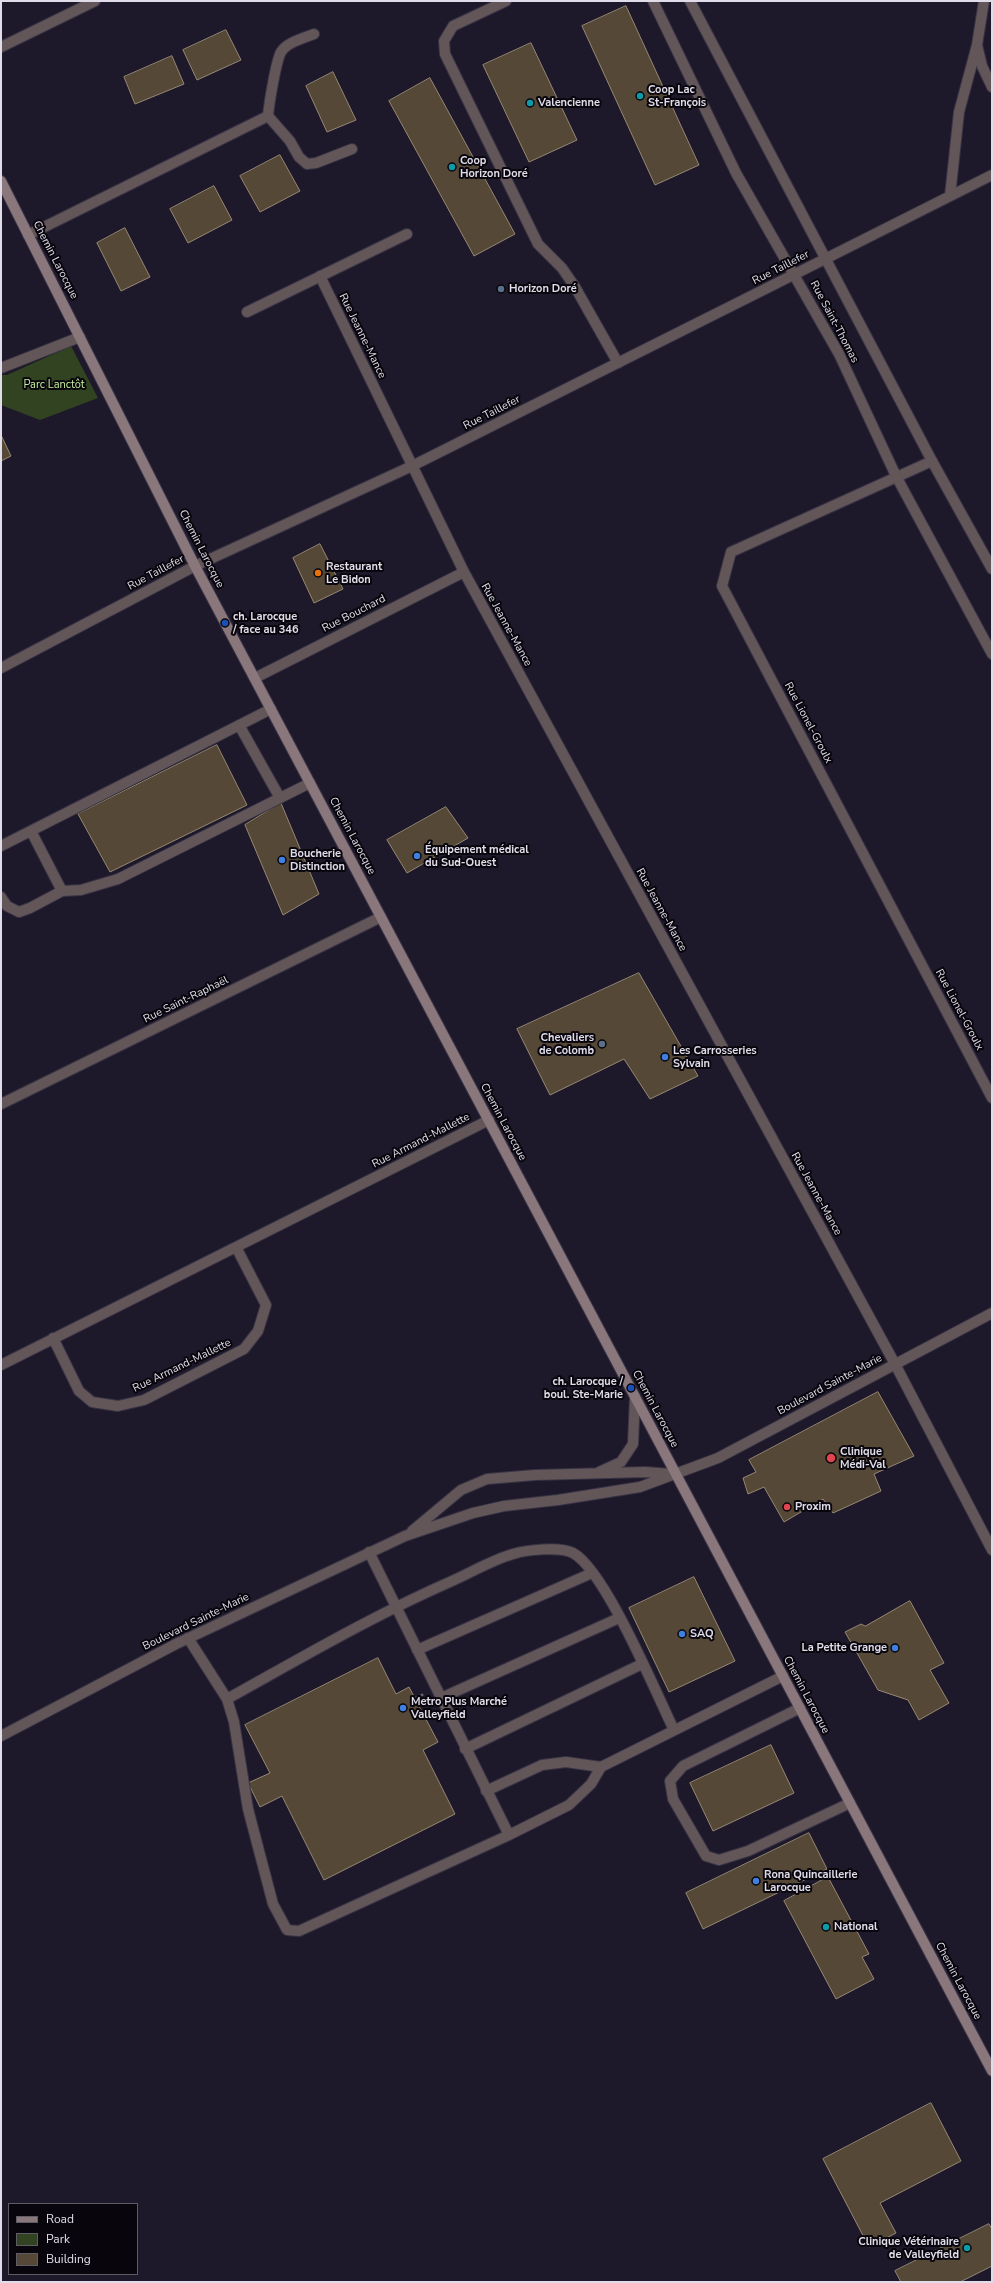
<!DOCTYPE html>
<meta charset="utf-8">
<style>
body{margin:0}
#map{position:relative;width:993px;height:2283px;overflow:hidden;background:#1e192a;font-family:"Nunito Sans",sans-serif}
canvas{display:block}
.frame{position:absolute;inset:0;border:2px solid #e0dce9;pointer-events:none}
.legend{position:absolute;left:8px;top:2203px;width:130px;height:72px;box-sizing:border-box;background:#08060c;border:1px solid #5e5c64;margin:0;padding:5px 7px;list-style:none;font-size:12px;color:#e0dce9}
.legend li{display:flex;align-items:center;gap:8px;height:20px}
.legend b{width:20px;border:1px solid #5e5c64}
</style>
<div id="map">
<canvas width="993" height="2283"></canvas>
<div class="frame"></div>
<ul class="legend">
<li><b style="height:5px;background:#89777b"></b>Road</li>
<li><b style="height:11px;background:#324322"></b>Park</li>
<li><b style="height:11px;background:#554836"></b>Building</li>
</ul>
</div>
<script>
const ctx = document.querySelector('canvas').getContext('2d');
ctx.lineJoin = 'round';
function fillPath(path, color) { ctx.fillStyle = color; ctx.fill(path, 'evenodd'); }
function stroke(path, color, width, dash) { ctx.strokeStyle = color; ctx.lineWidth = width; ctx.lineCap = dash ? 'butt' : 'round'; ctx.setLineDash(dash || []); ctx.stroke(path); }
function drawText(font, color, halo, rows, align = 'center') {
  ctx.font = font + ' "Nunito Sans",sans-serif'; ctx.lineWidth = 4; ctx.setLineDash([]); ctx.textBaseline = 'middle'; ctx.strokeStyle = halo; ctx.fillStyle = color; for (const [text, x, y, turn = 0] of rows) {
    ctx.save(); ctx.translate(x, y); ctx.rotate((+turn || 0) * Math.PI / 180); ctx.textAlign = isNaN(turn) ? turn : align; if (halo) ctx.strokeText(text, 0, 0); ctx.fillText(text, 0, 0); ctx.restore();
  }
}
const green = new Path2D(`
 M71,346L98,398L40,420L1,405V375H7Z`);
const building = new Path2D(`
 M626,6L699,165L655,185L582,26Z
 M226,30L241,60L197,80L183,50Z
 M531,43L577,140L529,162L483,65Z
 M172,56L184,84L135,104L124,77Z
 M333,72L356,120L327,132L306,86Z
 M430,78L515,234L474,256L389,101Z
 M280,155L300,191L260,212L240,176Z
 M214,186L232,220L188,243L170,209Z
 M125,228L150,277L121,291L97,243Z
 M1,435L11,456L1,461Z
 M320,544L343,589L314,603L293,558Z
 M217,745L247,805L110,872L78,814Z
 M281,803L319,894L283,915L245,825Z
 M446,807L468,838L407,873L387,840Z
 M639,973L698,1076L650,1099L624,1059L550,1095L517,1029Z
 M878,1392L914,1456L874,1474L881,1491L833,1513L823,1499L784,1522L764,1487L748,1494L743,1478L756,1472L749,1460Z
 M694,1577L735,1661L669,1692L629,1608Z
 M910,1601L944,1663L930,1670L949,1703L919,1720L908,1700L878,1690L845,1632L861,1624L865,1626Z
 M378,1658L396,1694L409,1687L438,1742L423,1750L455,1814L324,1880L282,1796L260,1807L248,1783L270,1773L245,1725Z
 M771,1745L794,1793L713,1831L690,1783Z
 M809,1833L827,1869L703,1929L686,1893Z
 M828,1877L869,1954L862,1957L874,1979L836,1999L784,1901Z
 M931,2103L961,2161L880,2203L896,2233L869,2247L823,2159Z
 M989,2224L992,2229V2266L960,2282H901L895,2271Z`);
const path = new Path2D(`
 M415,1698L424,1694`);
const service = new Path2D(`
 M506,1L453,26L444,41L445,54L538,244L562,268L575,287L618,363
 M314,34C304,38 287,42 281,52C276,61 269,104 268,116L290,141L299,157L307,164L316,163L352,149
 M28,235L268,116
 M247,312L407,234
 M239,725L280,798
 M31,831L62,891
 M1,846L271,709
 M1,897L7,906L19,912L30,908L62,891L81,890L118,879L310,783
 M369,1552L509,1835
 M188,1638L227,1699L234,1722L248,1809L273,1904L287,1930L299,1931L509,1835L569,1805L591,1784L601,1767L783,1676
 M417,1650L592,1573
 M441,1698L619,1618
 M227,1699C301,1658 374,1615 452,1581C472,1572 492,1560 513,1554C526,1550 560,1546 573,1553C605,1570 656,1693 674,1730
 M800,1708L683,1766L670,1781L673,1799L706,1856L719,1860L748,1851L850,1803
 M465,1749L642,1664
 M486,1791L542,1765L566,1762L601,1767`);
const minor = new Path2D(`
 M984,1L977,45L982,66L992,87
 M1,47L95,1
 M950,196L959,112L977,45
 M827,258L992,175
 M320,276L464,572L895,1364L992,1550
 M1,368L80,337
 M932,461L731,552L722,586L992,1098
 M255,678L464,572
 M1,1104L381,917
 M53,1338L79,1391L92,1402L118,1406L144,1400L244,1349L258,1331L266,1305L236,1247
 M1,1365L489,1120`);
const tertiary = new Path2D(`
 M653,1L736,173L839,354L896,476L992,654
 M690,1L932,461L992,569
 M1,668L195,566L412,466L827,258
 M599,1472L621,1462L633,1444L635,1397
 M412,1531L461,1490L487,1479L535,1475L645,1472L671,1474
 M1,1736L176,1644L405,1536L473,1513L504,1506L558,1500L640,1487L718,1458L992,1313`);
const secondary = new Path2D(`
 M1,181L195,566L992,2071`);
const markers = [
 [640,96,4,"#0f9aa8"],
 [530,103,4,"#0f9aa8"],
 [452,167,4,"#0f9aa8"],
 [501,289,4,"#5c6f8a"],
 [318,573,4,"#e8710a"],
 [225,623,4,"#1a4fb4"],
 [417,856,4,"#3f7fe0"],
 [282,860,4,"#3f7fe0"],
 [602,1044,4,"#5c6f8a"],
 [665,1057,4,"#3f7fe0"],
 [631,1388,4,"#1a4fb4"],
 [831,1458,5,"#e0444e"],
 [787,1507,4,"#e0444e"],
 [682,1634,4,"#3f7fe0"],
 [895,1648,4,"#3f7fe0"],
 [403,1708,4,"#3f7fe0"],
 [756,1881,4,"#3f7fe0"],
 [826,1927,4,"#0f9aa8"],
 [967,2248,4,"#0f9aa8"]
];
const poiNames = [
 ["Coop Lac",648,90],
 ["St-François",648,103],
 ["Valencienne",538,103],
 ["Coop",460,161],
 ["Horizon Doré",460,174],
 ["Horizon Doré",509,289],
 ["Restaurant",326,567],
 ["Le Bidon",326,580],
 ["ch. Larocque",233,617],
 ["/ face au 346",233,630],
 ["Équipement médical",425,850],
 ["du Sud-Ouest",425,863],
 ["Boucherie",290,854],
 ["Distinction",290,867],
 ["Chevaliers",594,1038,"right"],
 ["de Colomb",594,1051,"right"],
 ["Les Carrosseries",673,1051],
 ["Sylvain",673,1064],
 ["ch. Larocque /",623,1382,"right"],
 ["boul. Ste-Marie",623,1395,"right"],
 ["Clinique",840,1452],
 ["Médi-Val",840,1465],
 ["Proxim",795,1507],
 ["SAQ",690,1634],
 ["La Petite Grange",887,1648,"right"],
 ["Metro Plus Marché",411,1702],
 ["Valleyfield",411,1715],
 ["Rona Quincaillerie",764,1875],
 ["Larocque",764,1888],
 ["National",834,1927],
 ["Clinique Vétérinaire",959,2242,"right"],
 ["de Valleyfield",959,2255,"right"]
];
const streetNames = [
 ["Chemin Larocque",55,260,63],
 ["Rue Taillefer",781,268,-27],
 ["Rue Saint-Thomas",834,322,62],
 ["Rue Jeanne-Mance",362,336,64],
 ["Rue Taillefer",492,413,-27],
 ["Chemin Larocque",201,549,63],
 ["Rue Taillefer",156,573,-28],
 ["Rue Bouchard",354,614,-27],
 ["Rue Jeanne-Mance",506,625,61],
 ["Rue Lionel-Groulx",808,723,62],
 ["Chemin Larocque",352,836,62],
 ["Rue Jeanne-Mance",661,910,61],
 ["Rue Saint-Raphaël",186,1000,-26],
 ["Rue Lionel-Groulx",959,1010,62],
 ["Chemin Larocque",503,1122,62],
 ["Rue Armand-Mallette",421,1141,-27],
 ["Rue Jeanne-Mance",816,1194,61],
 ["Rue Armand-Mallette",182,1366,-26],
 ["Boulevard Sainte-Marie",830,1385,-28],
 ["Chemin Larocque",655,1409,62],
 ["Boulevard Sainte-Marie",196,1622,-26],
 ["Chemin Larocque",806,1695,62],
 ["Chemin Larocque",958,1981,62]
];
const parkNames = [
 ["Parc Lanctôt",54,385]
];
fillPath(green, '#324322');
fillPath(building, '#554836');
stroke(building, '#968874', 1);
stroke(service, '#393445', 12);
stroke(minor, '#393445', 12);
stroke(tertiary, '#393445', 12);
stroke(secondary, '#393445', 12);
stroke(path, '#666271', 2.5, [3, 3]);
stroke(service, '#625658', 10);
stroke(minor, '#625658', 10);
stroke(tertiary, '#625658', 10);
stroke(secondary, '#89777b', 10);
for (const [x, y, r, color] of markers) { const dot = new Path2D(); dot.arc(x, y, r, 0, 2 * Math.PI); ctx.fillStyle = color; ctx.fill(dot); stroke(dot, '#08060c', 1.5); }
drawText('bold 11px', '#e0dce9', '#08060c', poiNames, 'left');
drawText('11px', '#e0dce9', '#08060c', streetNames);
drawText('11px', '#c3ed9c', '#08060c', parkNames);
</script>
